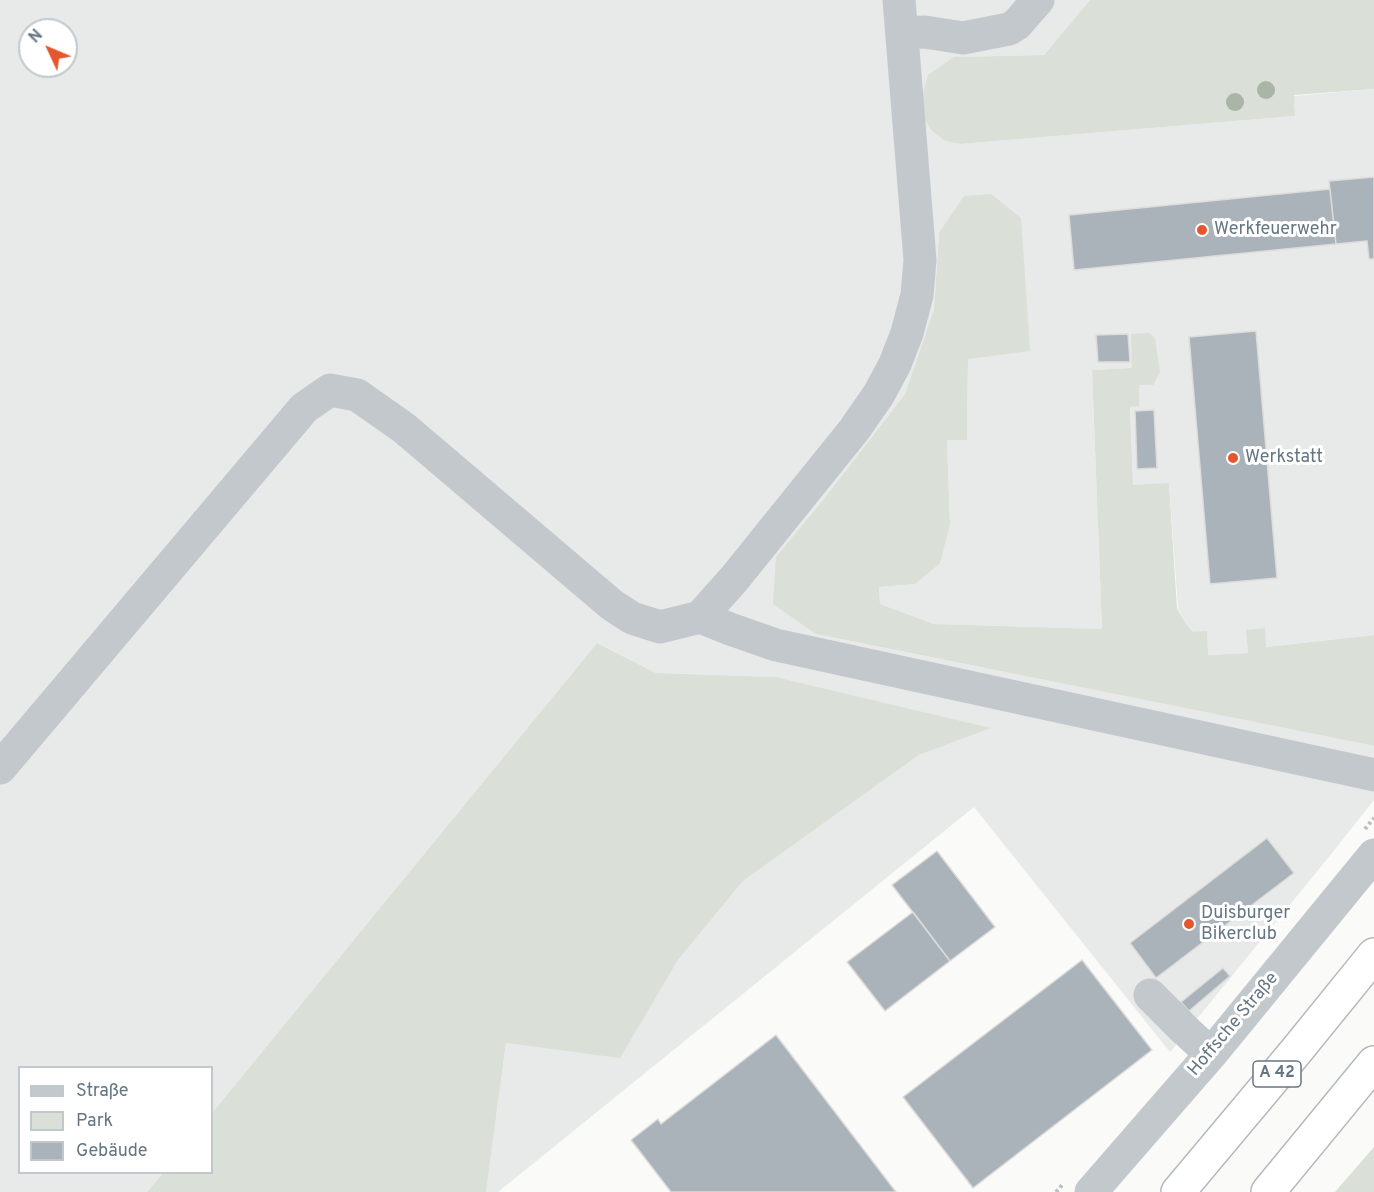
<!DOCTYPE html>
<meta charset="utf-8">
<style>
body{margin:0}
#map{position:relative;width:1374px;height:1192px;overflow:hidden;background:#fafaf8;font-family:Overpass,sans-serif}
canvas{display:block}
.legend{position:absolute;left:18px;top:1066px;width:195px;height:108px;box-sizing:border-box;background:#fff;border:2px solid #c1c8cd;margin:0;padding:8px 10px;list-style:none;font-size:18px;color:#657683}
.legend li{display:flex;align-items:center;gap:12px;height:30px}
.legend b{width:30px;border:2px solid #c1c8cd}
.north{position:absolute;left:18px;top:18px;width:60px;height:60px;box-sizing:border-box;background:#fff;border:2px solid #c1c8cd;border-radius:50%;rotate:314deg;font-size:16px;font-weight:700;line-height:24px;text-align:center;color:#657683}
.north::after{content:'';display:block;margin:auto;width:21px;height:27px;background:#e4572e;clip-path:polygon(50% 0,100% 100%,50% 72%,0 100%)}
</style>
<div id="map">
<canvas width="1374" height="1192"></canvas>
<ul class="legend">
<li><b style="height:8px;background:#c3c8cc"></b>Straße</li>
<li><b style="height:16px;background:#dadfd7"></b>Park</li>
<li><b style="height:16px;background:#aab3b9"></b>Gebäude</li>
</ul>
<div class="north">N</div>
</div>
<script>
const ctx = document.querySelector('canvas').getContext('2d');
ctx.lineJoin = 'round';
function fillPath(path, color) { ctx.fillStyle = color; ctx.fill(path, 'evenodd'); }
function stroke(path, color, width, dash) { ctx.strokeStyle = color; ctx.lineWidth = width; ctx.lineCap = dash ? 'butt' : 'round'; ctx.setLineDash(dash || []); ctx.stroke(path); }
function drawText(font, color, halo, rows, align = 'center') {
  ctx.font = font + ' Overpass,sans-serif'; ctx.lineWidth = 6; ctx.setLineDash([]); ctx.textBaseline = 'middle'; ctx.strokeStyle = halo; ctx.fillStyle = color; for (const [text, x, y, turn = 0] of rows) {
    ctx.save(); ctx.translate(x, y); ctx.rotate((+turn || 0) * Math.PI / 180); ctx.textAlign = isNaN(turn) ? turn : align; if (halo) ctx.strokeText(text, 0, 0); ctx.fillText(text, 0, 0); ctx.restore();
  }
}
const built = new Path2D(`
 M0,0H1090L1044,55L954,57L923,116L932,131L945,141L960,144L1295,116L1294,96L1374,89V635L1265,647V629L1247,630L1248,653L1208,655L1193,632L1186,624L1178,608L1169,483L1133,486L1130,407L1132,368L1092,370L1102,629L934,624L880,604L879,587L915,584L950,524L947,440L967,439L968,359L939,233L934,309L905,394L823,500L776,558L816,634L1374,746V800L1332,853L1170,1052L974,807L498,1192H486L506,1043L620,1057L678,960L743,881L919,755L990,728L776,677L656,673L597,643L212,1113V1068H20V1172L163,1173L147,1192H0ZM30,30H66V66H30Z`);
const green = new Path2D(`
 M1090,0H1374V89L1294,95L1295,116L960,144L945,141L932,131L922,116L921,101L928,75L954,57L1044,55Z
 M991,194L1021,218L1030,351L968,359L967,440H947L950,524L940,563L915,584L879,587L880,604L934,624L1102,629L1092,370L1132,368L1131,334L1150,333L1155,339L1160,372L1153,385H1139V406L1130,407L1133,485L1169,483L1177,608L1186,624L1193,632L1207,631L1208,655L1248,653L1246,630L1265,628L1266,647L1374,635V746L816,634L773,604L776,557L823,500L905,394L934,309L939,233L964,196Z
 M597,643L656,673L776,677L991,728L919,755L743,881L678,960L620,1058L506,1043L486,1192H147L163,1173L212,1172V1113Z
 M1374,1147V1192H1335Z`);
const building = new Path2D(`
 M1374,177V259H1369L1367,241L1336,244L1329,181Z
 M1330,189L1336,244L1074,270L1069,215Z
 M1256,331L1277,578L1210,584L1189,337Z
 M1128,334L1130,362H1098L1096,335Z
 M1154,410L1157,468L1137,469L1135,411Z
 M1267,838L1294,873L1156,978L1130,943Z
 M937,851L995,927L950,961L892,885Z
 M913,912L950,961L885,1011L847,962Z
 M1082,960L1152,1050L973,1188L903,1097Z
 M1223,968L1230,976L1189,1011L1181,1002Z
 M776,1035L896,1192H671L631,1140L658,1119L661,1124Z`);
const path = new Path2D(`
 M1365,829L1374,818
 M1056,1192L1063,1184`);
const minor = new Path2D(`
 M902,33L925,32L963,38L1009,29L1017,24L1038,0
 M700,617L730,629L776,645L1374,775
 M0,768L304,408L330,390L357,395L404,428L612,605L632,618L660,627L700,617L734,579L854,430L879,394L895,364L907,333L917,295L920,260L899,0
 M1150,995L1185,1030L1211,1054
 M1091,1192L1211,1054L1374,855`);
const highway = new Path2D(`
 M1178,1192L1297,1050L1374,955
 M1268,1192L1374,1063`);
const trees = [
 [1266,90],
 [1235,102]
];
const markers = [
 [1202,230,6,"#e4572e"],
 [1233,458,6,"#e4572e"],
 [1189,924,6,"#e4572e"]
];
const shields = [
 [1277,1074,48]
];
const shieldNames = [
 ["A 42",1277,1074]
];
const poiNames = [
 ["Werkfeuerwehr",1214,230],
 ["Werkstatt",1245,458],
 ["Duisburger",1201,914],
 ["Bikerclub",1201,935]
];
const streetNames = [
 ["Hoffsche Straße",1234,1025,-50]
];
fillPath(built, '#e8e9e9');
fillPath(green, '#dadfd7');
fillPath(building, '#aab3b9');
stroke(building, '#dcdcda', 1.5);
stroke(highway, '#b4b9bd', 36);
stroke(path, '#bbbfc2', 4, [3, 3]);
stroke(minor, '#c3c8cc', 33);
stroke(highway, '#fff', 33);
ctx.fillStyle = '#aab4a7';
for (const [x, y] of trees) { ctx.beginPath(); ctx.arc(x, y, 9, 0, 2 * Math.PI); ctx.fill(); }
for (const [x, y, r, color] of markers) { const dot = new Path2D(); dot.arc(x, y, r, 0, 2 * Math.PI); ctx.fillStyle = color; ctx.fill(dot); stroke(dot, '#fff', 2); }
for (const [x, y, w] of shields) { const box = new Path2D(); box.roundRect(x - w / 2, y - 13, w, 26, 4.5); ctx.fillStyle = '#fff'; ctx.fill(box); stroke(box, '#657683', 1.5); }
drawText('bold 16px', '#657683', null, shieldNames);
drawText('18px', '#657683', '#fff', poiNames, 'left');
drawText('18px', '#657683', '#fff', streetNames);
</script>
